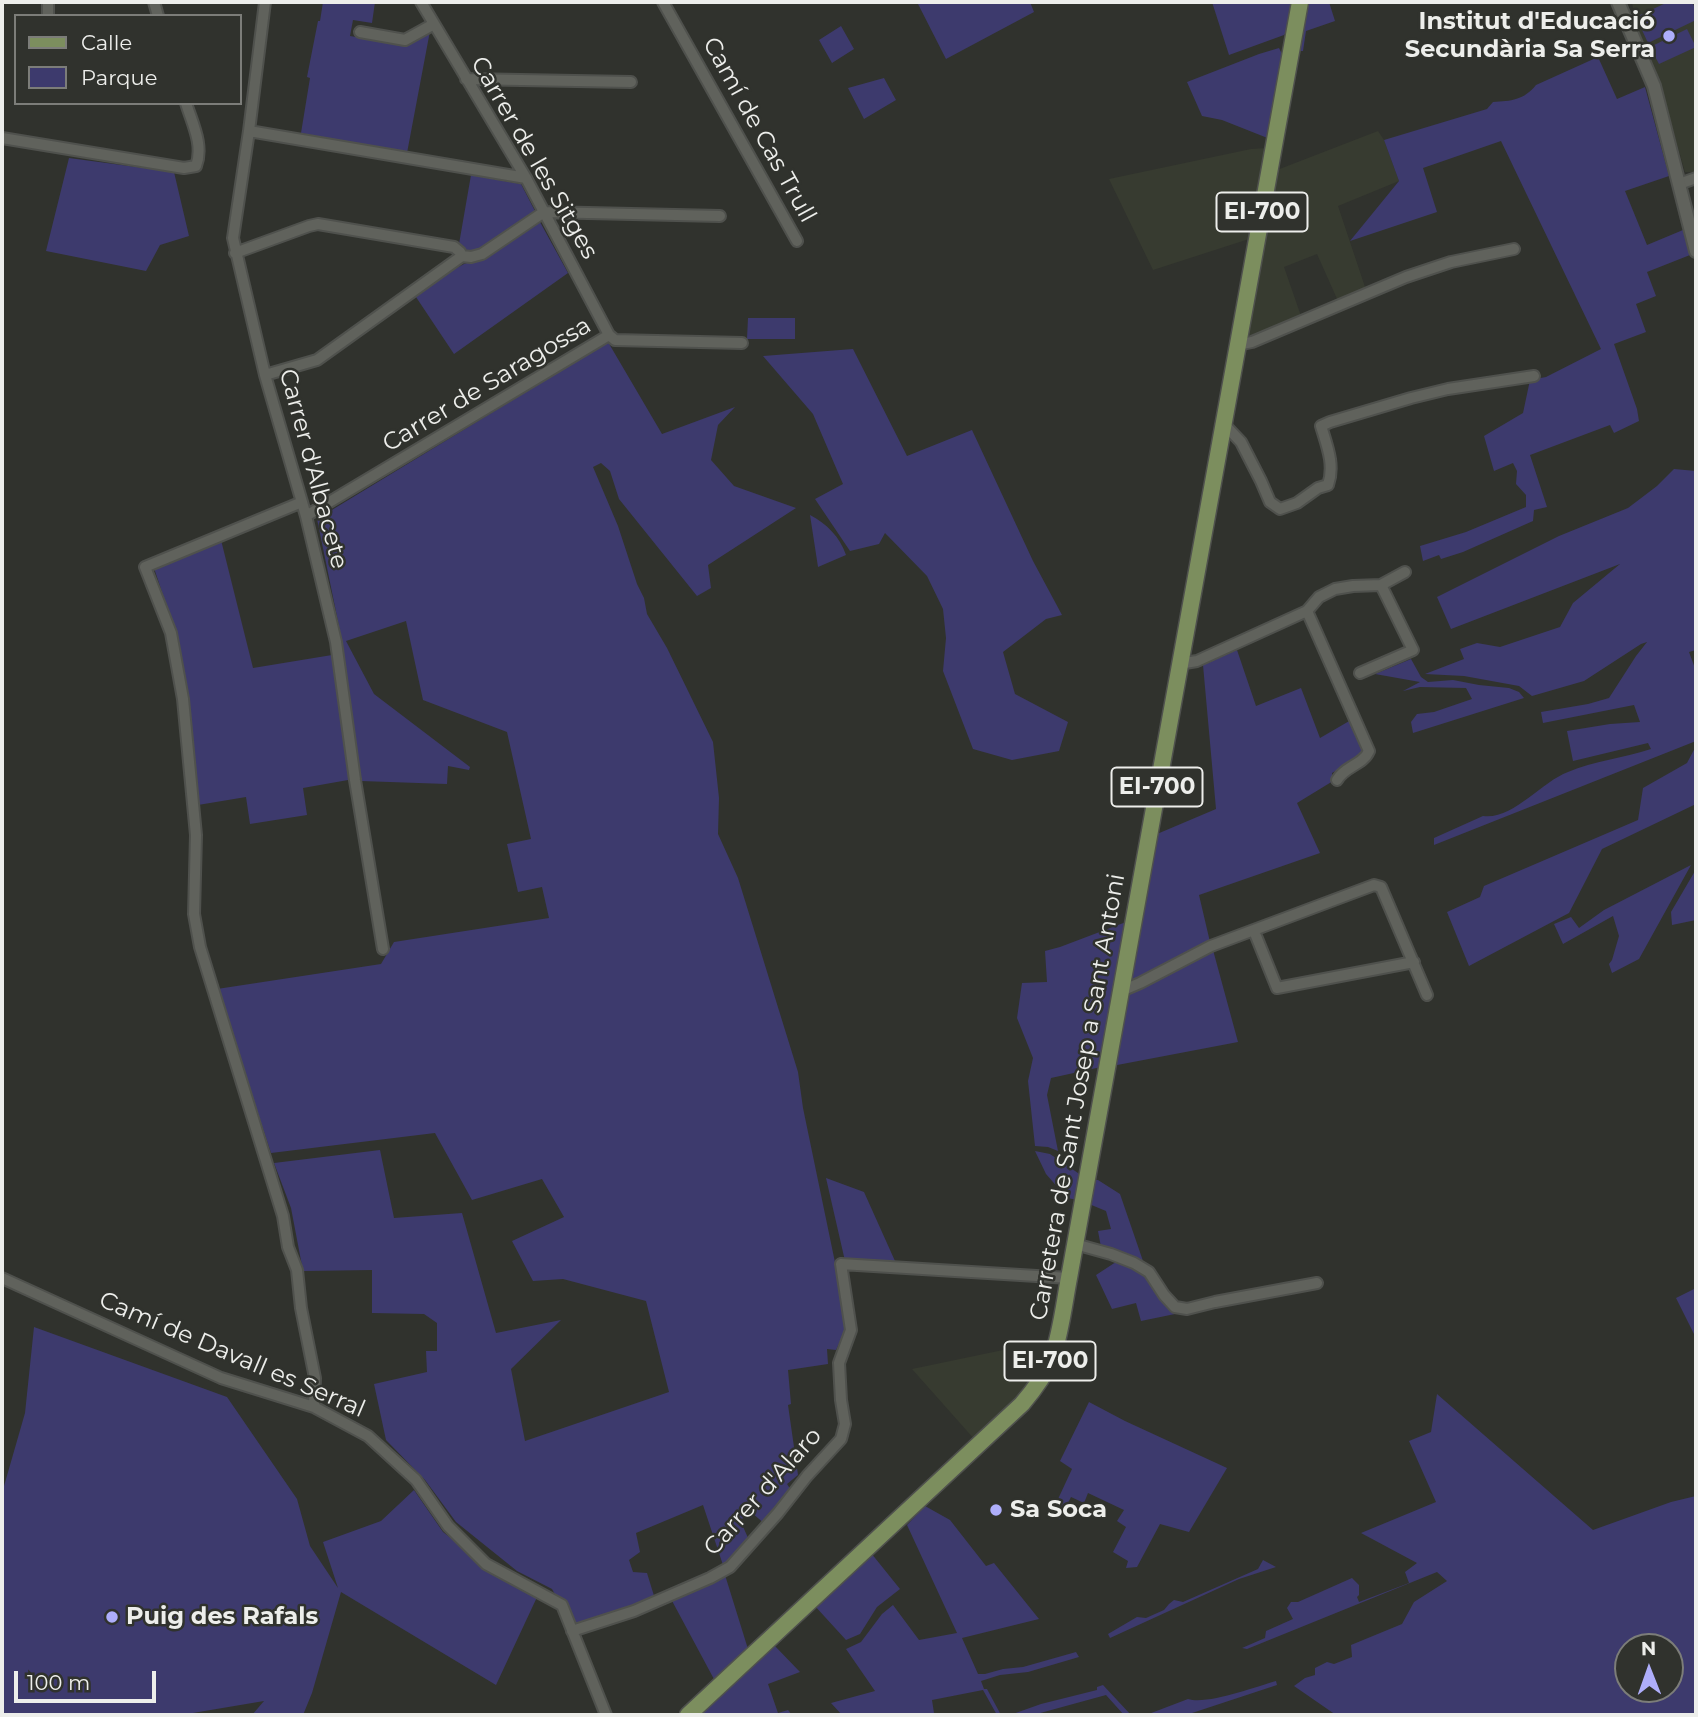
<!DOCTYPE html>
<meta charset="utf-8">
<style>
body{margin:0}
#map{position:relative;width:1698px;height:1717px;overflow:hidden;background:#30322d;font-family:Montserrat,sans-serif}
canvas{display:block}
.frame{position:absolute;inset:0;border:4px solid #edeeeb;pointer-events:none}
.legend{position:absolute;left:14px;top:14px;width:228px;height:91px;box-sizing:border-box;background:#30322d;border:2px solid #7c7d79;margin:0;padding:9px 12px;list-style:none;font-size:21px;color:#edeeeb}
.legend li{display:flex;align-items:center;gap:14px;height:35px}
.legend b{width:35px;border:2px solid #7c7d79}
.north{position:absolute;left:1614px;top:1633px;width:70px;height:70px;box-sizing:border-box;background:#30322d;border:2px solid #7c7d79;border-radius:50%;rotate:359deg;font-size:19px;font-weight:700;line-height:28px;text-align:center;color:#edeeeb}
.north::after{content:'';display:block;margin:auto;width:24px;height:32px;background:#aeaefa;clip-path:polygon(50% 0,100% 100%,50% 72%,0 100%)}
.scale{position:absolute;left:14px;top:1671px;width:142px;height:32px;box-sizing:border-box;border:4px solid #edeeeb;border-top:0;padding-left:9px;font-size:21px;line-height:24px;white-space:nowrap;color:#edeeeb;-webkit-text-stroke:5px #30322d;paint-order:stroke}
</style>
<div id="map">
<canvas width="1698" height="1717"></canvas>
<div class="frame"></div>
<ul class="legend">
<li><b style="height:9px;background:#7c8e5e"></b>Calle</li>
<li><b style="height:19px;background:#3d3a6d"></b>Parque</li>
</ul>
<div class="north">N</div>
<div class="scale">100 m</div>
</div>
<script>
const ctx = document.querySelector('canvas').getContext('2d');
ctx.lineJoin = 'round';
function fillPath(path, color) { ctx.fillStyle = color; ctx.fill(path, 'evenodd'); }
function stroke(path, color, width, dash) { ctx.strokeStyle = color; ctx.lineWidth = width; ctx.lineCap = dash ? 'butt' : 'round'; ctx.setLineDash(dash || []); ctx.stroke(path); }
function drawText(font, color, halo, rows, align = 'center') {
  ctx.font = font + ' Montserrat,sans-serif'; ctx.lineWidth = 5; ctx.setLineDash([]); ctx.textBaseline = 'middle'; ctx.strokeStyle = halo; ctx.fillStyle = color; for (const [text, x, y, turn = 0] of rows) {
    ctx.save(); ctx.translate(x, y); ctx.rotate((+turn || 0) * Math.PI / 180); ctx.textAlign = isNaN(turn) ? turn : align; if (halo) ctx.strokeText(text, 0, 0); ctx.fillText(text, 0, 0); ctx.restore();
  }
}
const built = new Path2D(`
 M1632,2H1696V170L1694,172H1685L1655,68L1636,25Z
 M1378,131L1384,140L1399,181L1338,206L1366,290L1338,301L1317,254L1284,267L1301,316L1243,339L1249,239L1153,270L1109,179L1251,149L1268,148L1277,170Z
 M1051,1340L1040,1372L1018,1400L975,1440L912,1369Z`);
const green = new Path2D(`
 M323,2H375L372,23L353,20L350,36L399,44L430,31L407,153L301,133L310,78L307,77L318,21H320Z
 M917,2H1030L1034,12L946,59Z
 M1212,2H1295L1290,28L1284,35L1229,55Z
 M1305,2H1329L1335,21L1306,31L1303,51H1297Z
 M1668,2H1692L1696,10V20L1648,43L1636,17Z
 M841,26L854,49L832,63L819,40Z
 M1687,29L1696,47L1659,64L1650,47Z
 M1279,48L1283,56L1270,139L1222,120L1202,116L1187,82L1259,54Z
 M1598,57L1617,99L1645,87L1669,176L1625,191L1647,245L1683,230L1690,255L1647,272L1656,296L1636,304L1646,332L1614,344L1637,409L1639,421L1614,433L1610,425L1530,455L1547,507L1534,510L1533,521L1463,552L1441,559L1439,555L1423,561L1420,546L1466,532L1526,507V495L1516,484L1517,471L1513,463L1494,471L1484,436L1523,413L1530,380L1546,377L1601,349L1501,141L1423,168L1437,212L1350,241L1399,181L1384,140L1487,109L1493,102C1511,101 1524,100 1536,85Z
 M884,78L896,100L864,119L848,88Z
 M69,158L174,172L189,236L160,245L146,271L46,251Z
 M471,175L521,184L536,213L480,251L470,253L459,244Z
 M540,222L568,273L454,354L416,297L451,271L464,264L491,255Z
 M748,318H795V339H747Z
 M608,342L662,434L735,407L718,425L711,460L734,486L796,508L708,565L711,588L697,596L619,499L610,471L601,463L593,467L618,526L637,584L644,598L647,614L667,648L713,742L719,798L718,834L738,878L798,1072L803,1108L848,1325L836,1350L827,1349L828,1364L788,1370L791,1404L788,1405L798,1475L787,1484L791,1490L765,1524L752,1513L740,1520L749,1540L724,1568L703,1505L636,1533L640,1552L629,1560L633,1572L647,1573L655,1599L573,1627L552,1589L517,1571L456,1522L425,1480L386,1440L374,1384L427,1372L426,1351H437V1323L424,1314L372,1313V1270L303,1271L291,1208L274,1163L380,1150L394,1218L462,1213L496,1333L561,1320L511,1369L525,1441L669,1392L646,1301L563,1279L533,1281L512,1241L564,1217L542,1179L472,1200L435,1133L271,1153L217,989L381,964L394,942L549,918L542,887L518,892L507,844L531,839L507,732L423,700L406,621L346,641L374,694L470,767L469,770L448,766L447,784L361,781L342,641L317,519Z
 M853,349L907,456L972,430L1033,561L1062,615L1046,619L1003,652L1015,694L1068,722L1059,751L1012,760L973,749L943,671L946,638L943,609L927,576L885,533L879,544L850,551L815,499L843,484L813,414L763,356Z
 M1674,469L1696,471V650L1689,652L1696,671V741L1434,845V838L1483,816C1513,820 1541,782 1568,772C1593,761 1625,758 1651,749L1648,743L1573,761L1567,731L1610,724L1640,722L1634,705L1543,723L1541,712L1588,704L1609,698L1636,656L1647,642L1641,644L1584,681L1532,696L1519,686L1464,676L1425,674L1464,659L1460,649L1477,643L1500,647L1560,627L1573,603L1620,564L1451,629L1437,597L1559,536L1628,508L1657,486Z
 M810,515C827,524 840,537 846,555L818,567Z
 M221,540L253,668L332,655L339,669L351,777L348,780L303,788L307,815L250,824L246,797L198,805L188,693L173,625L154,568Z
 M1237,650L1256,706L1301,688L1320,738L1351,720L1365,754L1332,773L1333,781L1297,803L1320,853L1199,895L1210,942L1130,981L1157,834L1216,809L1203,665Z
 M1411,659L1421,677L1428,682L1453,680L1479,685L1509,688L1519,692L1524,698L1413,733L1411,722L1417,714L1434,712L1472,699L1466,688L1420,687L1403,691L1420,682L1375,674Z
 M1696,746V804L1602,849L1569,913L1469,966L1447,912L1480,897L1484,886L1638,820L1643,788L1687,763Z
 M1691,865L1639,959L1612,973L1609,964L1612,960L1619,936L1613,916L1563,944L1554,924L1571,917L1579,928L1604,910Z
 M1695,871L1696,920L1672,925L1671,912Z
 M1126,922L1101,1067L1051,1078L1047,1095L1058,1151L1048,1147L1035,1146L1028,1081L1033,1058L1017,1018L1022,983L1047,982L1045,951L1060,947Z
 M1213,950L1238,1042L1112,1066L1124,996Z
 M1035,1151L1050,1154L1078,1173L1081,1178L1078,1200L1067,1198L1046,1174Z
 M826,1178L864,1192L895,1261H845Z
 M1093,1180H1098L1120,1194L1143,1261L1101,1247L1098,1231L1111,1229L1106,1211L1089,1204Z
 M1119,1260L1144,1270L1175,1314L1141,1321L1136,1303L1112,1309L1096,1275Z
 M1696,1288V1335L1695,1336L1676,1298Z
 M34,1327L227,1397L297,1499L310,1546L338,1588L323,1542L381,1521L414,1490L443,1532L486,1565L538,1595L496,1685L341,1592L312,1693L303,1715H252L264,1701L181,1715H2V1493L25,1413Z
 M1437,1394L1593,1530L1671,1502L1696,1496V1715H1336L1294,1686L1305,1678L1315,1675V1668L1327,1662L1334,1664L1352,1657L1351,1645L1402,1624L1414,1602L1447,1581L1437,1572L1247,1649L1242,1648L1265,1638L1266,1631L1293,1619L1287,1608L1291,1602H1298L1352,1578L1359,1585V1595L1357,1597L1359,1602L1409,1583L1405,1572L1417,1563L1361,1533L1436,1502L1409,1441L1431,1432ZM1670,1647V1689H1628V1647Z
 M1089,1402L1125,1421L1227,1468L1189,1532L1160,1524L1137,1567L1126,1568L1128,1561L1113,1552L1126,1527L1117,1521L1124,1510L1088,1493L1084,1503L1071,1497L1060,1519L1052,1512L1072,1469L1060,1461Z
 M925,1506L950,1520L986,1566L994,1563L1039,1619L962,1638L978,1674H985L1003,1669L1023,1667L1076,1652L1079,1657L1028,1672L1000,1675L981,1681L984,1689H987L1001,1715H997L983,1690L932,1700L934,1713L924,1715H842L831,1703L875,1691L846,1649L861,1642L882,1614L893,1605L919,1640L957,1633L907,1525Z
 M871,1553L900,1589L877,1607L860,1634L846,1640L814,1605Z
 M1263,1560L1276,1567L1239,1579L1110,1638L1108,1634L1137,1617L1146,1618L1164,1610L1169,1604L1174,1600L1183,1602L1258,1569Z
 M725,1575L748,1649L715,1681L671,1599Z
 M773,1644L800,1672L768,1684L778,1713L788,1710L792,1715H699Z
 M1276,1681L1277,1685L1186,1715H1146L1188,1699C1207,1705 1255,1687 1276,1681Z
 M1103,1685L1131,1715H1124L1106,1695L1033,1715H1010L1041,1704L1097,1690V1687Z`);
const minor = new Path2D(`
 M48,2V15
 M154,2L158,16
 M265,2L249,131L233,238L265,375L306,516L336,642L355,780L383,949
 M421,2L526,178L609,335
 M663,2L797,241
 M360,32L405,40L434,24
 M466,79L631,82
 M249,131L526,178
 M2,138L184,168L196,166C204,145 192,123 186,103
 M1679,184L1696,178
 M235,253L309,226L318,224L454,247L460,252L462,256L317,360L265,375
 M462,256L471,257L482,254L544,212L720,216
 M1237,345L1252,342L1406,277L1451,262L1514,249
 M1223,423L1241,442L1261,481L1270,502L1280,509L1297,503L1318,488L1328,485C1335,465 1327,446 1321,426L1330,422L1411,398L1448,389L1534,376
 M302,502L145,567L171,633L183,699L196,835L194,914L200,947L283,1216L288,1247L297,1270L301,1308L315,1378L314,1407
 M306,516L609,335L615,340L742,343
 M1180,662L1185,663L1197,661L1307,611
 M1360,673L1413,650L1381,585
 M1337,780C1345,766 1363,765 1369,751L1307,611L1319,597L1335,589L1353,586L1381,585L1405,572
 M1254,931L1277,988L1414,962
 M1121,989H1126L1140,983L1211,946L1374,885L1381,887L1427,995
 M1075,1244L1111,1254L1134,1263L1149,1272L1164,1295L1175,1307L1187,1309L1215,1302L1317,1283
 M2,1278L221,1378L314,1407L368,1436L416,1480L448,1526L486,1564L562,1605L606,1715
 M572,1631L634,1611L710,1578L730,1567L778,1513L807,1476L841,1439L845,1424L841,1400L839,1363L851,1330L841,1264L1069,1278`);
const tertiary = new Path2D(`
 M1618,2L1654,86L1696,251`);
const primary = new Path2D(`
 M688,1715L1022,1404C1034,1390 1045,1375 1052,1358C1061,1333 1064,1304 1069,1278L1300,2`);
const markers = [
 [1669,36,7,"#aeaefa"],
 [996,1510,7,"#aeaefa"],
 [112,1617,7,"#aeaefa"]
];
const shields = [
 [1262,212,91],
 [1157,787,91],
 [1050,1361,91]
];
const shieldNames = [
 ["EI-700",1262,212],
 ["EI-700",1157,787],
 ["EI-700",1050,1361]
];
const poiNames = [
 ["Institut d'Educació",1655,22,"right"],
 ["Secundària Sa Serra",1655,50,"right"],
 ["Sa Soca",1010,1510],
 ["Puig des Rafals",126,1617]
];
const streetNames = [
 ["Camí de Cas Trull",759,130,61],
 ["Carrer de les Sitges",534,158,60],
 ["Carrer de Saragossa",487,385,-31],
 ["Carrer d'Albacete",313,469,75],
 ["Carretera de Sant Josep a Sant Antoni",1078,1097,-80],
 ["Camí de Davall es Serral",232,1355,23],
 ["Carrer d'Alaro",763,1492,-48]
];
fillPath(built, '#373b30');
fillPath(green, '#3d3a6d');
stroke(minor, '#4f514d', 14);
stroke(tertiary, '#4f514d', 16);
stroke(primary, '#4f514d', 19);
stroke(minor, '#60625c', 10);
stroke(tertiary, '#60625c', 12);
stroke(primary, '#7c8e5e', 16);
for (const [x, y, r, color] of markers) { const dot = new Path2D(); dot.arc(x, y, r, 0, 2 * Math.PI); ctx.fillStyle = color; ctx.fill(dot); stroke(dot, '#30322d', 2.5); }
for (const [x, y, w] of shields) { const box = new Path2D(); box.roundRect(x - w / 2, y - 19.5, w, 39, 5); ctx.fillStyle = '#30322d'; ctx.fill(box); stroke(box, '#edeeeb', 2); }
drawText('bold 23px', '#edeeeb', null, shieldNames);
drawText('bold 24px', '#edeeeb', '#30322d', poiNames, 'left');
drawText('24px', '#edeeeb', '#30322d', streetNames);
</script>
